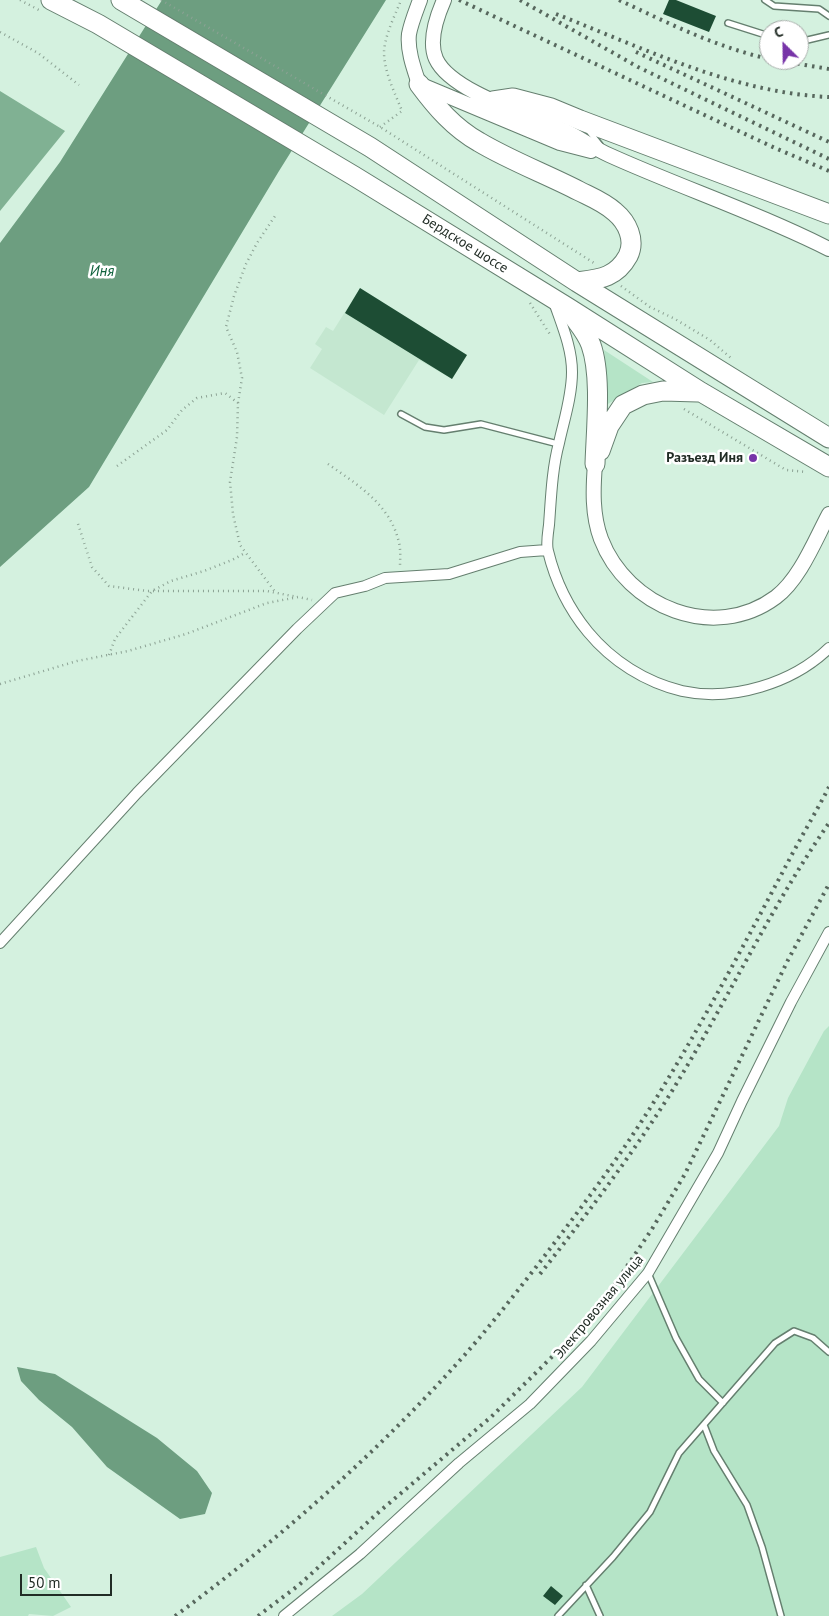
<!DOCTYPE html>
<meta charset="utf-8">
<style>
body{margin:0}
#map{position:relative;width:829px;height:1616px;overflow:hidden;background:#d4f1df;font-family:"PT Sans",sans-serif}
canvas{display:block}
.north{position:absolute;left:759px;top:20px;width:50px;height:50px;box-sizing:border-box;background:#fff;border:1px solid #a6aba8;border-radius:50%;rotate:337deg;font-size:14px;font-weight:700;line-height:20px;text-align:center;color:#212c25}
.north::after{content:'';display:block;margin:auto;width:18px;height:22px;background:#7734a8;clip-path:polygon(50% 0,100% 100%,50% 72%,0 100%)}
.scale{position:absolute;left:20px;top:1574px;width:92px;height:22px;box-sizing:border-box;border:2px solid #212c25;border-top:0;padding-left:6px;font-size:15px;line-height:18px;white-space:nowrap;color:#212c25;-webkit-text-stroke:4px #fff;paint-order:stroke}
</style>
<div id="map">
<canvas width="829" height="1616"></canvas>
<div class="north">С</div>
<div class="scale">50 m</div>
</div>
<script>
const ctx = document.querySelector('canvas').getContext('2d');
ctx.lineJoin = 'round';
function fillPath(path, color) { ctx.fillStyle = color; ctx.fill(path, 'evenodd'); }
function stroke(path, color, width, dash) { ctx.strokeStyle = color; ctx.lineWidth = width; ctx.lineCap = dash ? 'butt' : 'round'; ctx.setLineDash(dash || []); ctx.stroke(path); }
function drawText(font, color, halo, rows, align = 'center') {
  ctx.font = font + ' "PT Sans",sans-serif'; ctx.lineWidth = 5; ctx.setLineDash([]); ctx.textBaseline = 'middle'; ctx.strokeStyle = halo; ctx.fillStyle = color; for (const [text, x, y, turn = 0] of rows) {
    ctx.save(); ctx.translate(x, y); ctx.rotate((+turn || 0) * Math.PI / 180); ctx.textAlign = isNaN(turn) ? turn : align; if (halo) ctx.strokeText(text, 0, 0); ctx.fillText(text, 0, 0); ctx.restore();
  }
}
const built = new Path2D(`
 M360,288L467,355L452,379L419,360L384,415L310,368L322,349L315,344L326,327L333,331Z`);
const green = new Path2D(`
 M604,350L653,382L642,383L603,407L606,368Z
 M829,1026V1616H332L362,1594L582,1387L779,1126L788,1098L824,1031Z
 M36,1547L44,1568L71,1607L53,1616L29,1614L28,1616H0V1557Z`);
const forest = new Path2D(`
 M0,91L65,131L0,211Z`);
const water = new Path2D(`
 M162,0H386L279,171L89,487L0,567V243L60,162Z
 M17,1367L55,1374L157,1438L197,1471L212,1493L205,1514L180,1519L107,1467L72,1427L39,1400L21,1381Z`);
const building = new Path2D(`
 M669,0H676L716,16L709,32L663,14Z
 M360,288L467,355L452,379L345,313Z
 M551,1586L563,1596L555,1605L543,1596Z`);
const path = new Path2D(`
 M20,0L39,10
 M161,0L380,127L594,263
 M0,32L38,53L79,85
 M380,127L402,111C395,93 384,72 384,52C385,34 395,16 401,0
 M621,286L650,307L675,319L710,340L732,359
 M530,303L551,336
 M238,403L242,378L237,352L226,327L234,296L246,264L257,243L277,213
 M684,409L786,470L806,472
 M328,464C358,485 391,505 399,543C401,551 400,559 400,567
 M117,466L167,430L182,410L197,398L225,393L238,403L237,437L230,482L233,514L240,545L276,593
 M78,524L92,567L109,586L147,591H267L297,597
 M109,655L115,639L152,591L171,581L204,571L232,560L245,553
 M0,684L77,661L128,651L186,634L267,603L298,597L312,600`);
const lane = new Path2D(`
 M765,0L774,6L819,9L829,16
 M728,23L769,36
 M799,42L829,35
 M588,130L600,145
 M401,414L425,427L444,430L481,424L558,444
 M648,1273L676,1338L699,1379L723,1403
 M704,1425L714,1451L747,1505L762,1547L781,1616
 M586,1585L600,1616
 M558,1616L613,1557L650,1512L679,1453L775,1343L794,1331L813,1338L829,1352`);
const street = new Path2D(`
 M553,299C561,323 572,347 572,372C572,396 564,420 559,443C552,469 551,498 549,525C548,533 546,544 548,551C555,580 569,609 588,632C612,661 645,682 682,691C732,702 793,683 829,648
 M0,943L137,793L297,629L335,593L365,586L385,578L449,574L520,552L547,550
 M284,1616L360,1554L459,1463L530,1404L591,1341L648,1273L718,1153L742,1101L791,1002L829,932`);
const secondary = new Path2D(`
 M420,0C416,11 411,23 409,34C407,50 414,69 419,84L560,143L591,151
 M444,0C437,16 428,41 436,59C451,92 531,115 563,130C579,137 593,148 609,155C682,188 758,213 829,249
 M595,464C593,489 592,515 601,539C627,607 714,643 776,597C800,579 815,540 829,514`);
const highway = new Path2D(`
 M51,0L98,24L354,176L567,307L701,392L829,467
 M121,0L370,147L577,282L829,438
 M419,84C436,107 454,128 479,142C511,161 546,174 579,191C591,197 604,202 615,212C627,222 636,240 628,256C616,278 599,279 577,282
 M493,101L513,98L551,108L580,120L829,214
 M570,312C577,322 587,333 591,345C602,376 596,430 595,464
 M600,451L609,426L623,405L643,395L663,391L698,392`);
const rail = new Path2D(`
 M459,0L775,148L829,171
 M520,0L638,67L829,159
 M619,0C668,23 716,47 769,59
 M556,14C643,48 734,93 829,97
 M636,52L829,142
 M775,60L829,69
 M540,1274C585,1217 628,1160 667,1099C724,1008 768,911 829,823
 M175,1616C281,1538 382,1449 469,1350C495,1320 519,1289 543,1258C584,1204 625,1150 660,1092C706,1017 747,939 788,862C801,837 816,812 829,787
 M258,1616L299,1585L380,1511L491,1417L562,1347L611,1290L652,1229L685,1174L788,960L829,884`);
const markers = [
 [753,458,5,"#7734a8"]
];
const streetNames = [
 ["Бердское шоссе",465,244,32],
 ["Электровозная улица",599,1307,-50]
];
const poiNames = [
 ["Разъезд Иня",743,458]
];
const waterNames = [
 ["Иня",102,272]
];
fillPath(built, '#c4e7d0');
fillPath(green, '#b5e4c7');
fillPath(forest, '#80b193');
fillPath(water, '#6d9e80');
fillPath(building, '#1d4d34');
stroke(lane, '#657f6f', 8);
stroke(street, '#657f6f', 12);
stroke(secondary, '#657f6f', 16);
stroke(highway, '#657f6f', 21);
stroke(path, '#8ca294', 2.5, [1, 4]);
stroke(lane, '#fff', 5);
stroke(street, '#fff', 10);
stroke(secondary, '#fff', 14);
stroke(highway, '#fff', 19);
stroke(rail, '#57675d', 4, [2.5, 5]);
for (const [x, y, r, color] of markers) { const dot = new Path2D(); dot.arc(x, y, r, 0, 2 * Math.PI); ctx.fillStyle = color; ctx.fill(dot); stroke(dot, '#fff', 2); }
drawText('14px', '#212c25', '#fff', streetNames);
drawText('bold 14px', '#212c25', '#fff', poiNames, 'right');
drawText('italic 15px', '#0f623c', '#fff', waterNames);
</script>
